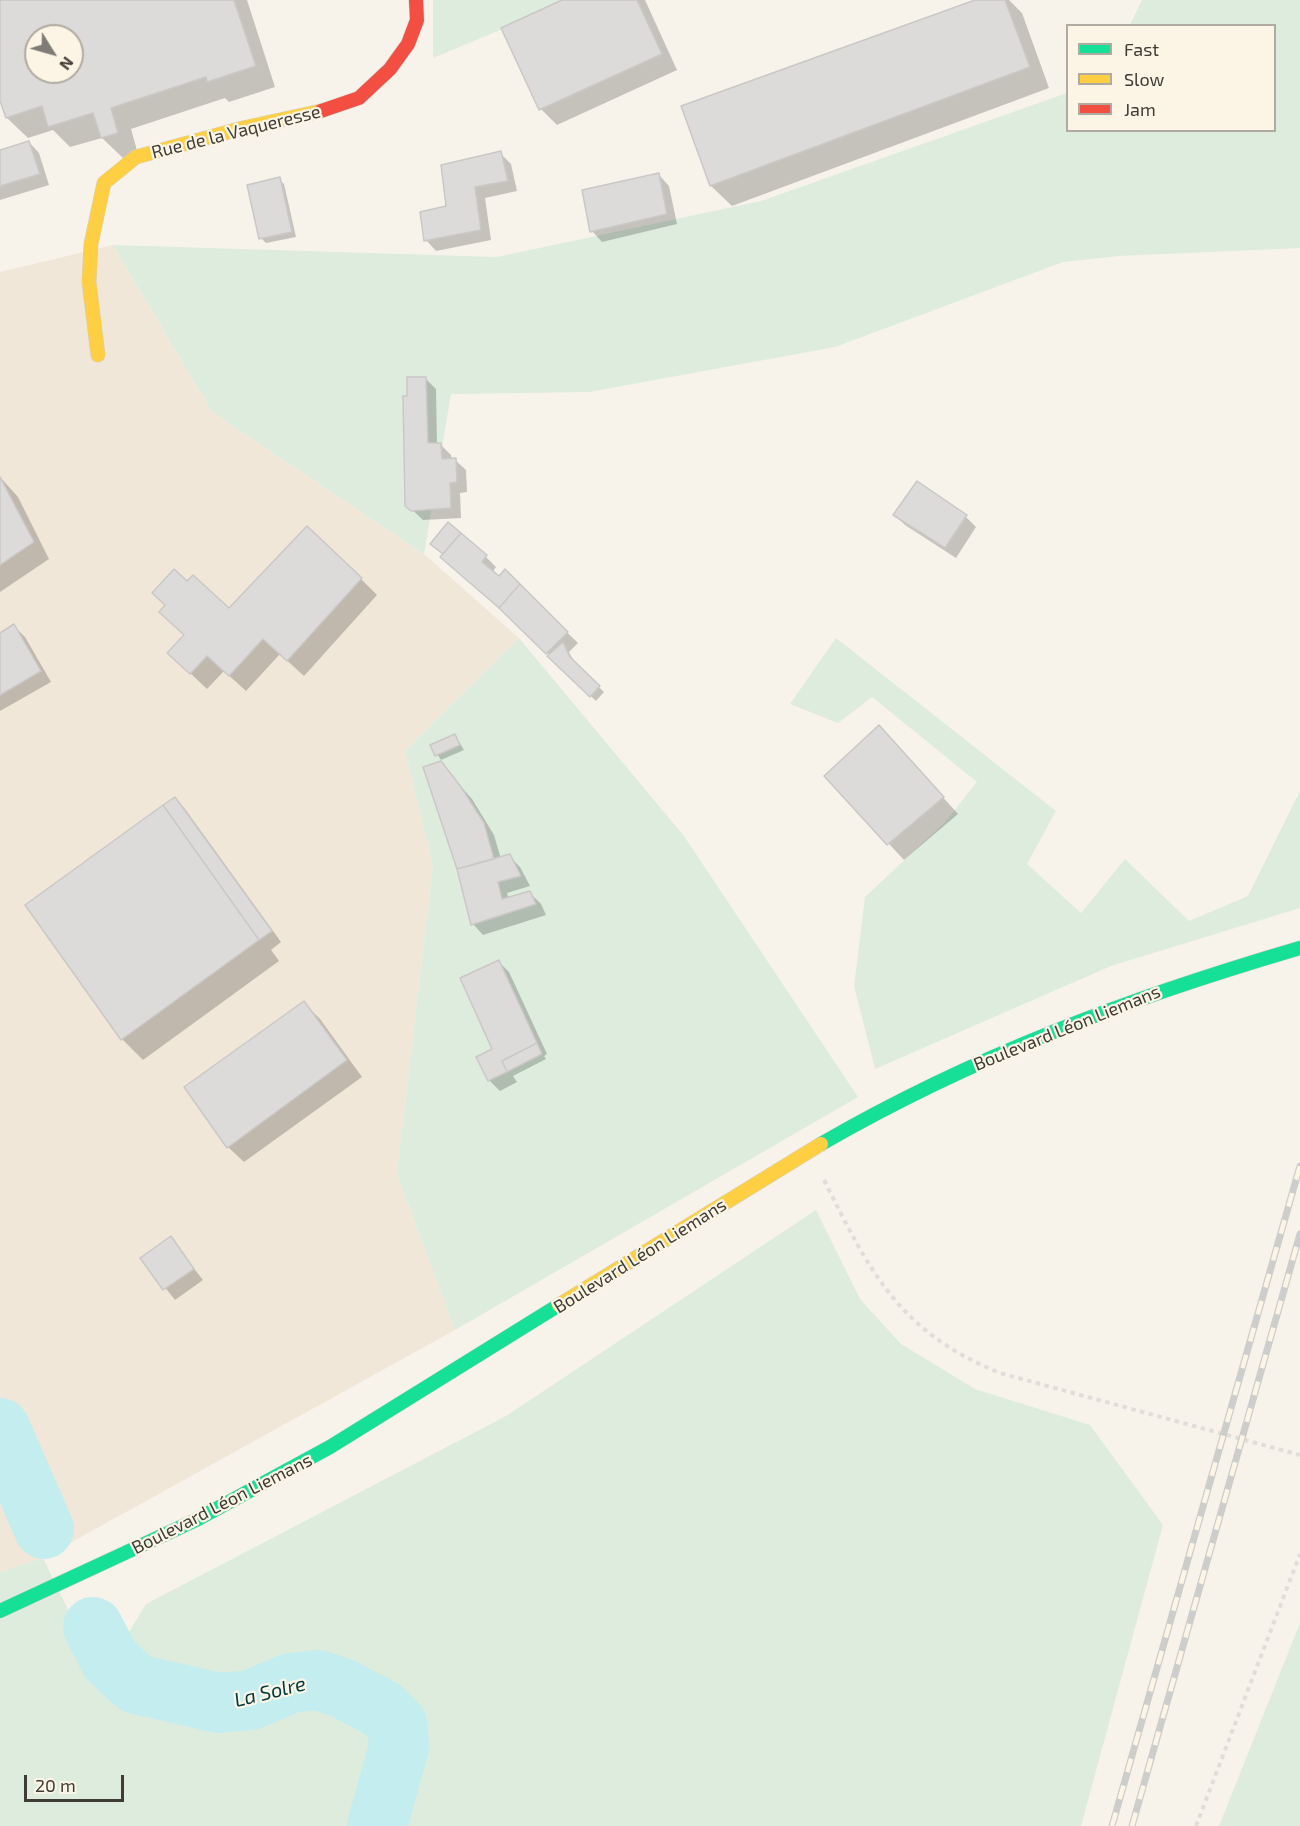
<!DOCTYPE html>
<meta charset="utf-8">
<style>
body{margin:0}
#map{position:relative;width:1300px;height:1826px;overflow:hidden;background:#f7f3eb;font-family:"Exo 2",sans-serif}
canvas{display:block}
.legend{position:absolute;left:1066px;top:24px;width:210px;height:108px;box-sizing:border-box;background:#fcf5e6;border:2px solid #b0aba0;margin:0;padding:8px 10px;list-style:none;font-size:18px;color:#3f3c36}
.legend li{display:flex;align-items:center;gap:12px;height:30px}
.legend b{width:30px;border:2px solid #b0aba0}
.north{position:absolute;left:24px;top:24px;width:60px;height:60px;box-sizing:border-box;background:#fcf5e6;border:2px solid #b0aba0;border-radius:50%;rotate:127deg;font-size:16px;font-weight:700;line-height:24px;text-align:center;color:#3f3c36}
.north::after{content:'';display:block;margin:auto;width:21px;height:27px;background:#7f7c75;clip-path:polygon(50% 0,100% 100%,50% 72%,0 100%)}
.scale{position:absolute;left:24px;top:1775px;width:100px;height:27px;box-sizing:border-box;border:3px solid #3f3c36;border-top:0;padding-left:8px;font-size:18px;line-height:21px;white-space:nowrap;color:#3f3c36;-webkit-text-stroke:4px #fcf5e6;paint-order:stroke}
</style>
<div id="map">
<canvas width="1300" height="1826"></canvas>
<ul class="legend">
<li><b style="height:8px;background:#16e098"></b>Fast</li>
<li><b style="height:8px;background:#ffcf43"></b>Slow</li>
<li><b style="height:8px;background:#f24e42"></b>Jam</li>
</ul>
<div class="north">N</div>
<div class="scale">20 m</div>
</div>
<script>
const ctx = document.querySelector('canvas').getContext('2d');
ctx.lineJoin = 'round';
function fillPath(path, color) { ctx.fillStyle = color; ctx.fill(path, 'evenodd'); }
function stroke(path, color, width, dash) { ctx.strokeStyle = color; ctx.lineWidth = width; ctx.lineCap = dash ? 'butt' : 'round'; ctx.setLineDash(dash || []); ctx.stroke(path); }
function drawText(font, color, halo, rows, align = 'center') {
  ctx.font = font + ' "Exo 2",sans-serif'; ctx.lineWidth = 4.5; ctx.setLineDash([]); ctx.textBaseline = 'middle'; ctx.strokeStyle = halo; ctx.fillStyle = color; for (const [text, x, y, turn = 0] of rows) {
    ctx.save(); ctx.translate(x, y); ctx.rotate((+turn || 0) * Math.PI / 180); ctx.textAlign = isNaN(turn) ? turn : align; if (halo) ctx.strokeText(text, 0, 0); ctx.fillText(text, 0, 0); ctx.restore();
  }
}
const industrial = new Path2D(`
 M113,245L212,412L424,554L519,638L405,751L433,865L397,1174L455,1330L43,1558L0,1572V272Z`);
const green = new Path2D(`
 M433,0H572L433,58Z
 M1142,0H1300V248L1119,256L1063,262L835,347L589,392L451,394L424,554L212,412L113,245L497,257L761,201L1067,93L1068,130H1274V26L1130,25Z
 M519,638L684,836L858,1097L455,1330L397,1174L433,865L405,751Z
 M836,638L1056,811L1027,864L1081,913L1125,859L1189,921L1248,896L1300,791V908L1111,966L875,1069L854,986L865,897L945,822L977,782L872,697L838,723L790,704Z
 M816,1210L860,1299L901,1344L975,1389L1090,1425L1163,1525L1081,1826H0V1572L43,1558L101,1678L146,1604L506,1416Z
 M1300,1623V1826H1219Z`);
const shadow = new Path2D(`
 M0,0H247L275,87L229,102L225,98L131,129L138,154L123,158L102,138L70,147L53,130L28,138L7,118L0,96ZM36,36H72V72H36Z
 M566,0H645L677,70L557,125L541,109L503,29Z
 M980,0H1009L1022,13L1049,88L732,206L711,186L683,107Z
 M29,142L39,153L49,185L0,200V151Z
 M500,153L511,164L517,191L485,198L491,240L436,251L426,240L447,207Z
 M659,175L669,186L677,224L602,242L592,231Z
 M279,179L284,184L296,237L266,243L261,238Z
 M425,378L436,389L437,445H441L451,455L452,460H455L466,470L467,492L460,493L461,518L423,520L407,505L409,397Z
 M0,477L18,497L49,559L0,592Z
 M895,515L966,517L976,527L956,558L905,525Z
 M486,557L496,567L492,573L499,579L505,572L578,643L569,652L575,664L604,692L596,701L511,617L453,568Z
 M361,579L377,595L304,676L280,654L246,691L224,671L207,689L169,653L185,635L187,583L229,610Z
 M14,626L25,637L51,682L0,711V634Z
 M455,735L464,750L441,760L432,746Z
 M894,743L958,814L904,860L826,776Z
 M440,763L472,799L494,835L501,859L509,856L520,867L530,886L507,893L509,899L530,893L541,904L546,915L483,935L473,924Z
 M175,798L185,809L281,942L271,950L279,961L143,1060L122,1039L27,905Z
 M498,961L509,972L547,1054L544,1056L546,1059L513,1076L517,1082L500,1091L489,1080L494,1050Z
 M304,1003L320,1019L362,1077L244,1162L228,1147Z
 M170,1238L203,1280L175,1300L142,1258Z`);
const river = new Path2D(`
 M0,1428L44,1529
 M93,1627L110,1660L136,1684L219,1703L251,1700L291,1683L318,1680L342,1688L382,1709L397,1724L399,1747L377,1826`);
const building = new Path2D(`
 M0,0H234L256,66L207,82L206,77L111,108L118,133L101,138L93,113L48,127L42,106L6,118L0,101ZM36,36H72V72H36Z
 M562,0H637L662,54L539,110L501,28Z
 M975,0H1005L1030,67L710,186L681,106Z
 M29,141L40,174L0,186V150Z
 M501,151L508,181L475,187L481,230L424,241L420,212L446,206L441,165Z
 M659,173L667,214L590,232L582,190Z
 M280,177L292,232L259,239L247,185Z
 M407,377H426L428,443H441L442,459L456,458L457,482L450,483L451,508L411,511L405,506L403,396H407Z
 M0,477L34,542L0,565Z
 M917,481L967,515L945,548L893,515Z
 M448,522L461,533L443,554L430,544Z
 M307,526L362,578L287,661L263,639L229,676L207,656L190,674L167,653L184,635L159,612L165,605L152,593L174,569L187,581L193,575L229,608Z
 M461,533L487,555L482,562L499,576L505,569L520,584L499,608L440,557Z
 M520,584L568,632L546,654L499,608Z
 M14,624L41,671L0,695V633Z
 M563,642L570,657L600,686L590,697L547,656Z
 M879,725L944,797L887,845L824,776Z
 M455,734L460,745L435,756L430,745Z
 M441,761L461,787L484,823L494,859L457,869L423,767Z
 M175,797L272,931L259,940L163,805Z
 M163,805L259,940L121,1040L25,905Z
 M510,854L521,876L498,882L502,899L530,891L536,904L471,925L457,869Z
 M499,960L537,1043L502,1061L507,1072L488,1081L476,1057L492,1049L460,978Z
 M304,1001L347,1060L227,1148L184,1087Z
 M537,1043L542,1054L507,1072L502,1061Z
 M171,1236L194,1269L163,1290L140,1258Z`);
const path = new Path2D(`
 M824,1180C870,1272 899,1332 1000,1373L1300,1455
 M1196,1826L1300,1554`);
const fast = new Path2D(`
 M821,1144C975,1055 1130,998 1300,948
 M0,1611L196,1520L330,1447L559,1305`);
const slow = new Path2D(`
 M98,355L89,282L91,244L104,183L136,157L243,128L321,111
 M559,1305L821,1144`);
const jam = new Path2D(`
 M321,111L359,98L390,69L408,44L417,20L416,0`);
const rail = new Path2D(`
 M1112,1826L1300,1166
 M1132,1826L1300,1234`);
const streetNames = [
 ["Rue de la Vaqueresse",236,132,-14],
 ["Boulevard Léon Liemans",1067,1028,-22],
 ["Boulevard Léon Liemans",640,1256,-32],
 ["Boulevard Léon Liemans",222,1504,-27]
];
const waterNames = [
 ["La Solre",270,1692,-14]
];
fillPath(industrial, '#f1e7d8');
fillPath(green, '#ddecdd');
fillPath(shadow, '#0003');
stroke(river, '#c4edef', 60);
fillPath(building, '#dddbda');
stroke(building, '#cac8c6', 1.5);
stroke(fast, '#d4d1ca', 15);
stroke(slow, '#d4d1ca', 15);
stroke(jam, '#d4d1ca', 15);
stroke(path, '#dfdedb', 4, [4.5, 4.5]);
stroke(fast, '#16e098', 14);
stroke(slow, '#ffcf43', 14);
stroke(jam, '#f24e42', 14);
stroke(rail, '#cdcdcb', 7);
stroke(rail, '#fcf5e6', 4.5, [14]);
drawText('18px', '#3f3c36', '#fcf5e6', streetNames);
drawText('italic 20px', '#003b40', '#fcf5e6', waterNames);
</script>
